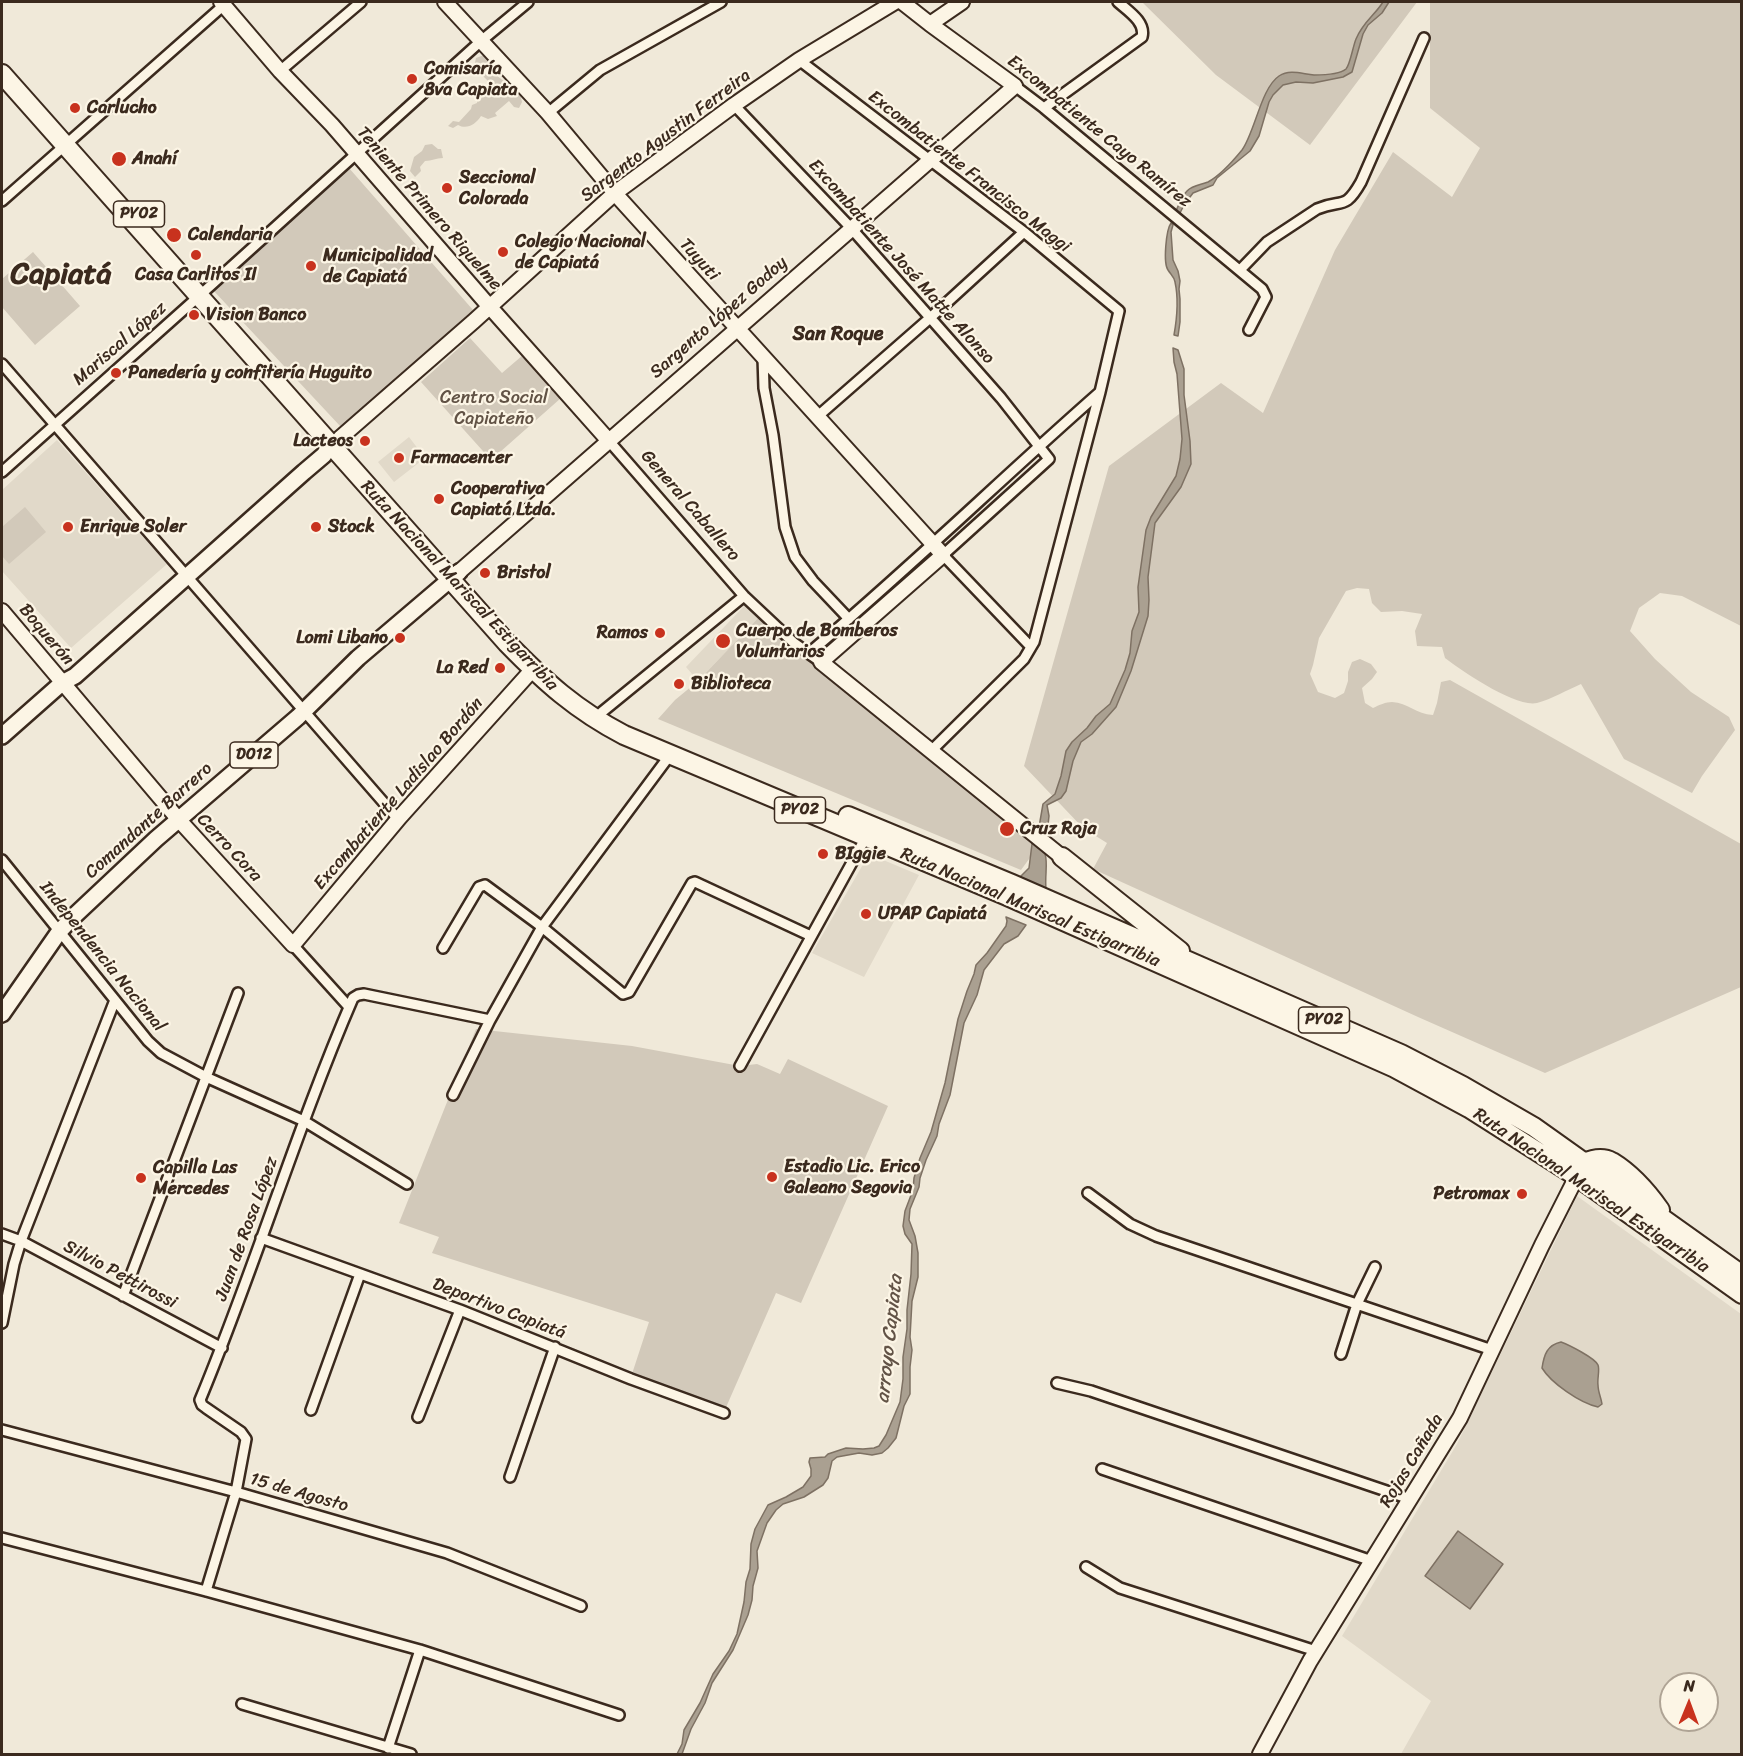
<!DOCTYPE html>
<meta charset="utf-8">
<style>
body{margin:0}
#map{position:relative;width:1743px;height:1756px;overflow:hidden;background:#f0e9d9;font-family:Sriracha,sans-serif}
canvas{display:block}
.frame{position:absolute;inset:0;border:3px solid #3b2a1e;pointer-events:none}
.north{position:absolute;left:1659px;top:1672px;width:60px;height:60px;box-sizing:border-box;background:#fcf5e5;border:2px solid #afa495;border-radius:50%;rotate:1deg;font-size:16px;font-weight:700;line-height:24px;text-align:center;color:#3b2a1e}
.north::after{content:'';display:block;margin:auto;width:21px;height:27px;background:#c8321e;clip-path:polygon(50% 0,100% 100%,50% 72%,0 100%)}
</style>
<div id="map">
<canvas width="1743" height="1756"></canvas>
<div class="frame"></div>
<div class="north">N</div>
</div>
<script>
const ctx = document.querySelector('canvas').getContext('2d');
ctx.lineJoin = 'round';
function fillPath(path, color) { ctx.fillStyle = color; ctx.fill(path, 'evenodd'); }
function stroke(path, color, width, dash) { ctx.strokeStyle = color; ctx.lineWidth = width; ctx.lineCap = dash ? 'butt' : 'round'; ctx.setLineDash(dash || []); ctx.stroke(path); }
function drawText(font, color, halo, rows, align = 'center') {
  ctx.font = font + ' Sriracha,sans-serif'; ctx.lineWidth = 4.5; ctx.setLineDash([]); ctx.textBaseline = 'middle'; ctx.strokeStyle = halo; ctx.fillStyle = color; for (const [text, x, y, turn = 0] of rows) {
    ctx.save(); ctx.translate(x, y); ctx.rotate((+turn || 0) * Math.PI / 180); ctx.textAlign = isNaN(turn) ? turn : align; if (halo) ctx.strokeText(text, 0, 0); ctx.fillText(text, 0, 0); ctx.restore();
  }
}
const built = new Path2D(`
 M409,437L425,458L394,482L378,462Z
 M57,440L167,564L71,648L2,571V490Z
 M747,603L760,616L698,681L686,667Z
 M869,854L919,875L864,977L812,953Z
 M1577,1196L1741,1314V1754H1401L1431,1701L1342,1636L1457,1444ZM1671,1684H1707V1720H1671Z`);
const green = new Path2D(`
 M1142,2H1417L1310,145L1216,75Z
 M1430,2H1741V626L1682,596L1660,593L1639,608L1630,631L1655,659L1691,692L1729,717L1735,730L1702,776L1692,793L1624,759L1581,684C1567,690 1552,699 1537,703C1516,708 1462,671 1445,658L1442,647L1417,646L1415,631L1422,614L1402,611L1381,612L1372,603L1369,589L1357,588L1346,591L1319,638L1313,665L1310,674L1318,692L1335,698L1344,693L1348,681V672L1352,662L1360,659L1371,664L1377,672L1372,679L1362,688L1365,703L1373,708C1379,705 1386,702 1392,702C1408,703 1416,714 1433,715L1437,703L1441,682L1450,680L1741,844V987L1545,1073L1418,1017L1093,869L1107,843L1083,828L1024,766L1109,466L1221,383L1263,413L1335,250L1393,152L1452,197L1480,148L1430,108Z
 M484,55L493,58V73C498,76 502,80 506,83C519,89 519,87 522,102L519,108L514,107L509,101L495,113L497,116L488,119L481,116C476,124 467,130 458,125L453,128L448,126L453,121L459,122L471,109L472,105L477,103L478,97L486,96L491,84L474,67L476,58Z
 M432,144L438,149H441L443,158C436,158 432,161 425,161L420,167L421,171L415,177L410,171L414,157L422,151L425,145Z
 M349,168L473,310L341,427L212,289Z
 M33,252L80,306L35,345L2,307V279Z
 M470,338L502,373L523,355L561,398L491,460L421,382Z
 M25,507L46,532L9,564L2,556V527Z
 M760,616L1040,844L1021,870L658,719L675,700L698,681Z
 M476,1029L632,1046L740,1066L757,1064L780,1074L788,1059L888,1106L801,1303L776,1293L724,1412L631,1377L649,1322L432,1253L439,1237L399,1223Z`);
const water = new Path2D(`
 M1383,2H1389L1382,13L1368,25L1363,34L1352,72L1343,77L1313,83L1296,82L1283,85L1273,95L1269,102L1259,136L1250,151L1217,178L1213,185L1193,193L1184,205L1179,215L1176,211C1179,204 1182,196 1187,191C1193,185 1201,185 1208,182C1221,175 1233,161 1242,150C1255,132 1261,88 1279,76C1290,69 1302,74 1314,75C1323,75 1339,75 1346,69C1350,65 1353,46 1356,39C1363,22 1375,15 1383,2Z
 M1171,223L1173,225L1171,232L1173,260L1178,271L1180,281L1179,289L1180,299V322L1178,336L1174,335C1177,318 1179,300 1175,282C1174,276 1171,275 1168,270C1163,263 1166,230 1171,223Z
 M1173,348L1178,350L1184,369V395L1190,441L1191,464L1181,487L1155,523L1148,577L1149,600L1148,616L1131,671L1116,707L1092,734L1081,742L1073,761L1066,791L1061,798L1047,805L1049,816L1047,834L1039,827L1043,804L1055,794L1061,776L1066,751L1072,742L1087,728L1096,716L1110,704L1125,670L1130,653L1132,631L1139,612L1138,587L1146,530L1151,517L1176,476L1180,459L1182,439L1177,374L1174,362Z
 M1033,836C1053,855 1044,866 1046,889L1020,877L1029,868Z
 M1006,917L1026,925L1018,936L1004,944L984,970L977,995L964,1023L950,1095L939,1124L937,1136L926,1160L920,1178L919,1187L910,1209L909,1220L915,1236L918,1253V1277L912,1301L910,1337L912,1350L910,1367V1394L904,1406L896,1438L888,1448L882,1453L872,1455L859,1453L837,1457L832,1461L828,1478L823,1485L804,1497L783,1504L776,1510L767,1523L757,1551L758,1568L753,1586L752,1600L748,1615L733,1650L712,1683L705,1703L691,1729L682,1754H677L682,1744L684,1730L700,1703L713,1674L729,1651L737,1634L744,1602L746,1582L750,1569L751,1544L755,1529L768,1505L786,1497L803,1487L811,1476V1469L809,1462L810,1458L825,1457L828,1454L846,1448L863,1449L874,1448L879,1446L886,1435L900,1402L903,1379V1357L907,1329V1310L911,1274L912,1244L905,1234L903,1226L905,1211L913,1190L914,1178L920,1158L931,1132L945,1083L958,1019L967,991L974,974L976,965L987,953L1006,926L1007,921Z
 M1561,1342C1569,1345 1595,1358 1598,1365C1600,1370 1597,1379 1598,1385C1598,1392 1601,1397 1602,1404L1598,1407C1580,1403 1551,1383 1542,1368C1544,1355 1547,1345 1561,1342Z
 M1458,1531L1503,1564L1470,1609L1425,1576Z`);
const street = new Path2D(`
 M799,60L1024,232L1119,311L1100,392L1034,642L1024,659L931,751
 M280,71L361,2
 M1015,86L1044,108L1262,289L1266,297L1249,330
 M734,105L851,228L1001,398L1049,459L943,555L1031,647
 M1044,108L1142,37C1146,22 1128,11 1118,2
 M548,113L600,70L721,2
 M2,201L224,5
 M1240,270L1267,242L1317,209C1342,198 1344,212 1361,182L1424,38
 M763,357L764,388L773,435L785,527L795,557L813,581L849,619
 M2,364L398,819
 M818,416L930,318L1024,232
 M609,441L744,596L794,643L821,662
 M2,472L198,297L481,41L528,2
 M809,653C909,569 1002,478 1100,392
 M602,712L744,596
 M2,860L148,1041L161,1053L206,1077L304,1121L407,1184
 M293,945L349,1007
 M443,948L479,887L485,885L542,927L623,994L629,992L692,883L695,882L811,936
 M740,1066L866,837
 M453,1095L490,1020L542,927L670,755
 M1088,1193L1130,1224L1156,1236L1492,1350
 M2,1234L21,1241L222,1348
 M261,1238L460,1310L631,1379L724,1413
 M123,1296L238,993
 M2,1323L14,1264L21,1241L115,1000
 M1341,1354L1357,1304L1375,1267
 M1057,1383L1091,1391L1410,1499
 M311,1410L360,1274
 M418,1417L460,1310
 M2,1430L236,1492L447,1553L581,1606
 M1102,1469L1372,1561
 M510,1477L555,1347
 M2,1538L206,1591L420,1650L619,1715
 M1086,1567L1120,1588L1316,1651
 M206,1591L236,1492L246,1439L241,1432L206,1408L202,1405L200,1400C255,1268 296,1130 353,998L358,995L364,994L490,1020
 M242,1704L411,1754
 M388,1748L420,1650`);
const secondary = new Path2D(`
 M221,2L280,71L332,125L489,306L609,441
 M445,2L548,113L620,199L943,555L821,662L1062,857
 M930,24L962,2
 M340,438L474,321L615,193L734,105L799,60L895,2
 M459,572L1015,86L930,24L902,2
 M2,611L179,820L293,945L400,817L533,669
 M1260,1754L1310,1661L1460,1418L1542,1245L1580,1170`);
const primary = new Path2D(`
 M2,736L62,683L75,676L304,472L324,455L330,445
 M2,1014L59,932L72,918L156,839L298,717L358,658L459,572`);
const highway = new Path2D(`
 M2,74L507,643C545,682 576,710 624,735L1005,895L1395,1068L1469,1108L1576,1176L1742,1294
 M848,816L1012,884L1401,1054L1463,1086L1534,1127L1742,1275
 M1062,857L1180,951
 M1584,1163C1593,1159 1603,1157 1612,1162C1630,1173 1648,1193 1660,1210`);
const markers = [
 [412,79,6,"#c8321e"],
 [75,108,6,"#c8321e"],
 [119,159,8,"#c8321e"],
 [447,188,6,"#c8321e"],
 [174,235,8,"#c8321e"],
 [503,252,6,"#c8321e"],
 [196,255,6,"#c8321e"],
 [311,266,6,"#c8321e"],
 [194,315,6,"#c8321e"],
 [116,373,6,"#c8321e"],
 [365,441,6,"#c8321e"],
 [399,458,6,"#c8321e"],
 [439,499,6,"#c8321e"],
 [68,527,6,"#c8321e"],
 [316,527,6,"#c8321e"],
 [485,573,6,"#c8321e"],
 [660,633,6,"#c8321e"],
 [400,638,6,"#c8321e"],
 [723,641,8,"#c8321e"],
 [500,668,6,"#c8321e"],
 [679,684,6,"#c8321e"],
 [1007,829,8,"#c8321e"],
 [823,854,6,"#c8321e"],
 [866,914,6,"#c8321e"],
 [772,1177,6,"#c8321e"],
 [141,1178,6,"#c8321e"],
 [1522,1194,6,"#c8321e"]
];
const shields = [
 [139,214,51],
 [254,755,48],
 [800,810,51],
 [1324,1020,51]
];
const shieldNames = [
 ["PY02",139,214],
 ["D012",254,755],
 ["PY02",800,810],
 ["PY02",1324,1020]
];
const poiNames = [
 ["Comisaría",424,69],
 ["8va Capiata",424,90],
 ["Carlucho",87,108],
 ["Anahí",132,159],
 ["Seccional",459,178],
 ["Colorada",459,199],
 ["Calendaria",188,235],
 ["Colegio Nacional",515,242],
 ["de Capiatá",515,263],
 ["Municipalidad",323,256],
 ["de Capiatá",323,277],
 ["Casa Carlitos II",196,275,"center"],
 ["Vision Banco",206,315],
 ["Panedería y confitería Huguito",128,373],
 ["Lacteos",353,441,"right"],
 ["Farmacenter",411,458],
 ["Cooperativa",451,489],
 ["Capiatá Ltda.",451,510],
 ["Enrique Soler",80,527],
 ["Stock",328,527],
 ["Bristol",497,573],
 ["Cuerpo de Bomberos",736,631],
 ["Voluntarios",736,652],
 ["Ramos",648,633,"right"],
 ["Lomi Libano",388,638,"right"],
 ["La Red",488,668,"right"],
 ["Biblioteca",691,684],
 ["Cruz Roja",1020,829],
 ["BIggie",835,854],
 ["UPAP Capiatá",878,914],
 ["Estadio Lic. Erico",784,1167],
 ["Galeano Segovia",784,1188],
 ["Capilla Las",153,1168],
 ["Mercedes",153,1189],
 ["Petromax",1510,1194,"right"]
];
const streetNames = [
 ["Excombatiente Cayo Ramírez",1099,132,39],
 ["Sargento Agustin Ferreira",666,136,-37],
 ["Excombatiente Francisco Maggi",969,172,38],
 ["Teniente Primero Riquelme",429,209,49],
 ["Tuyuti",699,260,48],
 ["Excombatiente José Matte Alonso",901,262,48],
 ["Sargento López Godoy",719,318,-41],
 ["Mariscal López",120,344,-41],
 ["General Caballero",690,506,49],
 ["Ruta Nacional Mariscal Estigarribia",459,586,47],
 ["Boquerón",46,635,50],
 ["Excombatiente Ladislao Bordón",399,794,-49],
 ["Comandante Barrero",149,821,-42],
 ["Cerro Cora",229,848,47],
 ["Ruta Nacional Mariscal Estigarribia",1030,908,23],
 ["Independencia Nacional",102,957,51],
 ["Ruta Nacional Mariscal Estigarribia",1591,1191,34],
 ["Juan de Rosa López",247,1229,-70],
 ["Silvio Pettirossi",120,1275,28],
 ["Deportivo Capiatá",499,1309,21],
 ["Rojas Cañada",1412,1461,-59],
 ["15 de Agosto",299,1493,16]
];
const parkNames = [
 ["Centro Social",494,398],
 ["Capiateño",494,419]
];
const neighbourhoodNames = [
 ["San Roque",838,335]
];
const waterNames = [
 ["arroyo Capiata",890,1339,-84]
];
const townNames = [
 ["Capiatá",61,275]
];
fillPath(built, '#e1d9c9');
fillPath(green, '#d2c9ba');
fillPath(water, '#aaa091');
stroke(water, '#7e7163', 1.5);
stroke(street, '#3b2a1e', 14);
stroke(secondary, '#3b2a1e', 18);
stroke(primary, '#3b2a1e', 20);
stroke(highway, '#3b2a1e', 22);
stroke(street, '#fcf5e5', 9);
stroke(secondary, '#fcf5e5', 14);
stroke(primary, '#fcf5e5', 15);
stroke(highway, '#fcf5e5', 18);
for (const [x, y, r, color] of markers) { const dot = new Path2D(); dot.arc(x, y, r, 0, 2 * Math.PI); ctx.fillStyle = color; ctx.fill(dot); stroke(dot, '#fcf5e5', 2); }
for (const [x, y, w] of shields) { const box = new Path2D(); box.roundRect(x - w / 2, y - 13, w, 26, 4.5); ctx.fillStyle = '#fcf5e5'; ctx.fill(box); stroke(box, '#3b2a1e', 1.5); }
drawText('bold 16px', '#3b2a1e', null, shieldNames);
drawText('bold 18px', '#3b2a1e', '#fcf5e5', poiNames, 'left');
drawText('18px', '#3b2a1e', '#fcf5e5', streetNames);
drawText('18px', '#615245', '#fcf5e5', parkNames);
drawText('bold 20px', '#3b2a1e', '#fcf5e5', neighbourhoodNames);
drawText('italic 20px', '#625346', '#fcf5e5', waterNames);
drawText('bold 30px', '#3b2a1e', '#fcf5e5', townNames);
</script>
